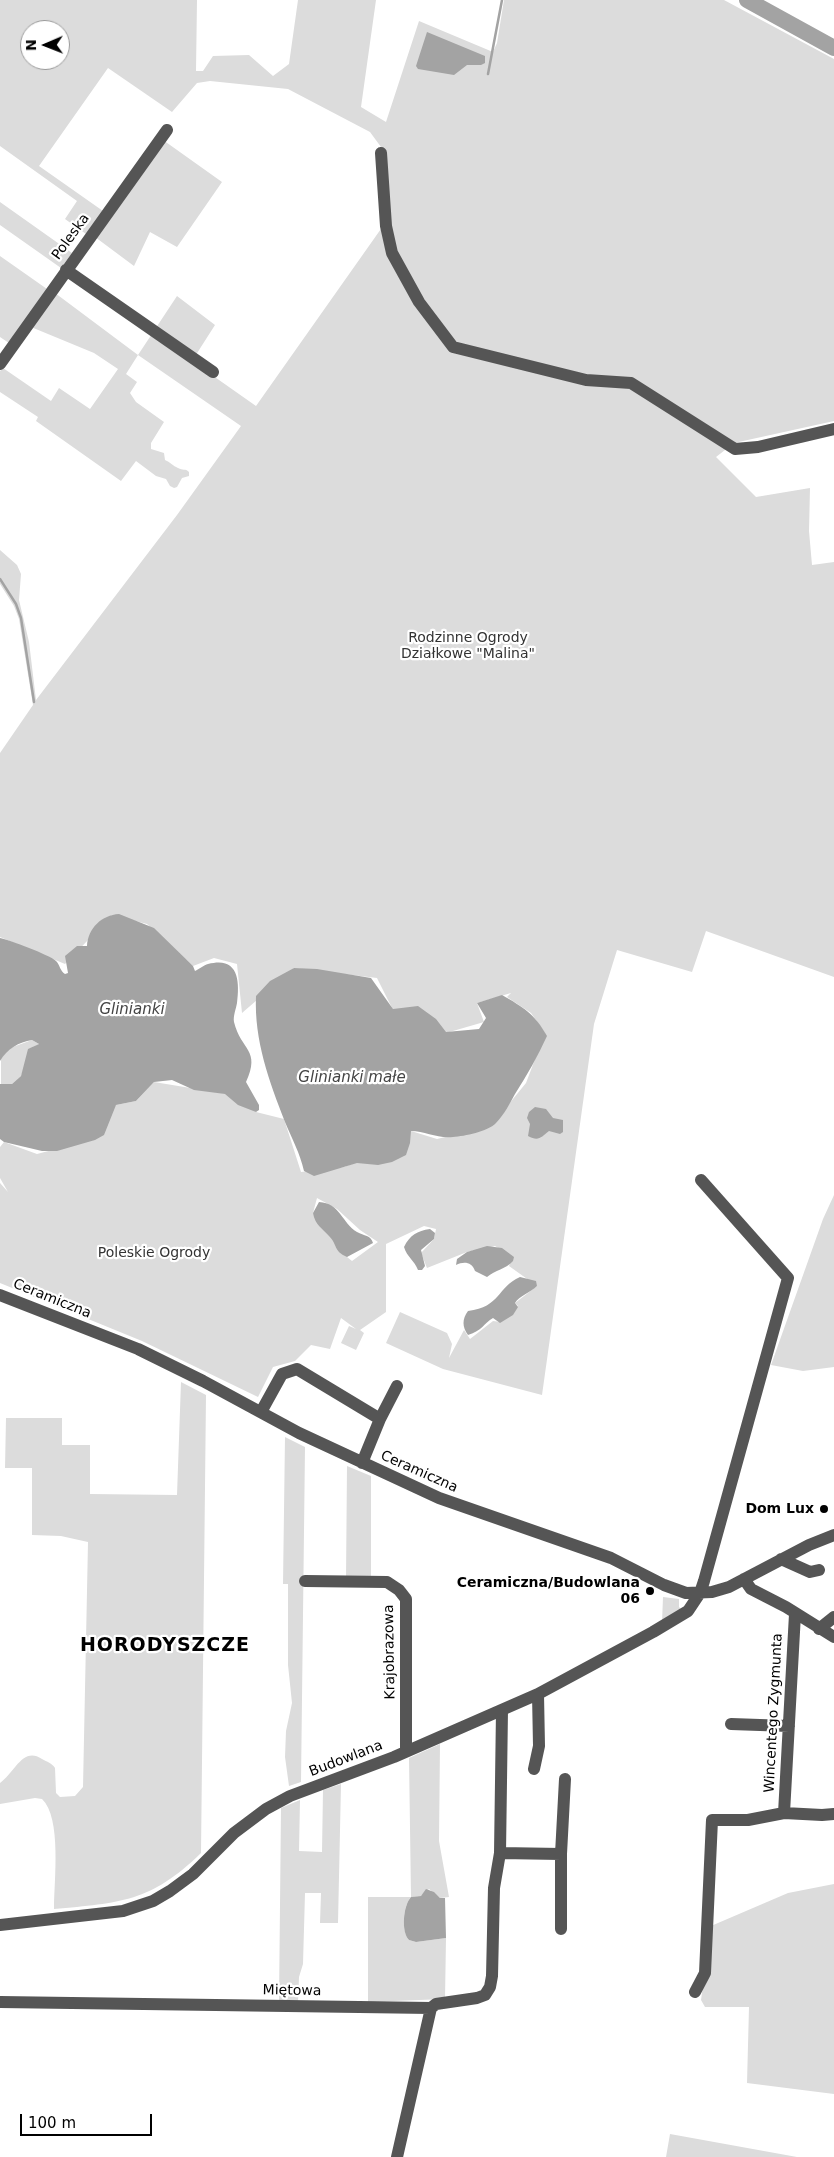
<!DOCTYPE html>
<meta charset="utf-8">
<style>
body{margin:0}
#map{position:relative;width:834px;height:2157px;overflow:hidden;background:#fff;font-family:"DejaVu Sans",sans-serif}
canvas{display:block}
.north{position:absolute;left:20px;top:20px;width:50px;height:50px;box-sizing:border-box;background:#fff;border:1px solid #999;border-radius:50%;rotate:269deg;font-size:14px;font-weight:700;line-height:20px;text-align:center;color:#000}
.north::after{content:'';display:block;margin:auto;width:18px;height:22px;background:#000;clip-path:polygon(50% 0,100% 100%,50% 72%,0 100%)}
.scale{position:absolute;left:20px;top:2114px;width:132px;height:22px;box-sizing:border-box;border:2px solid #000;border-top:0;padding-left:6px;font-size:15px;line-height:18px;white-space:nowrap;color:#000;-webkit-text-stroke:4px #fff;paint-order:stroke}
</style>
<div id="map">
<canvas width="834" height="2157"></canvas>
<div class="north">N</div>
<div class="scale">100 m</div>
</div>
<script>
const ctx = document.querySelector('canvas').getContext('2d');
ctx.lineJoin = 'round';
function fillPath(path, color) { ctx.fillStyle = color; ctx.fill(path, 'evenodd'); }
function stroke(path, color, width, dash) { ctx.strokeStyle = color; ctx.lineWidth = width; ctx.lineCap = dash ? 'butt' : 'round'; ctx.setLineDash(dash || []); ctx.stroke(path); }
function drawText(font, color, halo, rows, align = 'center') {
  ctx.font = font + ' "DejaVu Sans",sans-serif'; ctx.lineWidth = 4.5; ctx.setLineDash([]); ctx.textBaseline = 'middle'; ctx.strokeStyle = halo; ctx.fillStyle = color; for (const [text, x, y, turn = 0] of rows) {
    ctx.save(); ctx.translate(x, y); ctx.rotate((+turn || 0) * Math.PI / 180); ctx.textAlign = isNaN(turn) ? turn : align; if (halo) ctx.strokeText(text, 0, 0); ctx.fillText(text, 0, 0); ctx.restore();
  }
}
const green = new Path2D(`
 M0,0H197L196,71H203L213,56L249,55L273,76L289,64L298,0H376L361,107L386,122L419,21L493,52L497,43L504,0H724L834,59V421L734,443L716,457L756,497L810,488L809,531L812,565L834,562V977L706,931L692,972L617,950L594,1024L542,1395L443,1369L386,1343L400,1312L447,1333L452,1344L449,1358L464,1330L470,1339L493,1321L501,1322L518,1306L515,1303L537,1286L509,1266L513,1257L495,1246L467,1252L427,1268L421,1253L434,1239L436,1229L424,1226L386,1244V1312L360,1330L364,1333L356,1350L341,1343L349,1326L356,1329L341,1318L330,1349L311,1345L295,1361L273,1367L258,1397L142,1341L0,1283V1183L8,1192L0,1178V1147L4,1142L37,1154L83,1142L116,1105L136,1101L154,1082L233,1095L256,1112L284,1119L301,1172L344,1167L357,1162L411,1131L437,1139L491,1126L526,1083L545,1033L531,1013L507,997L511,993L477,1003L484,1022L446,1033L393,1010L377,978L294,968L242,1013L237,964L214,958L193,966L147,924L112,915L65,964L0,937V753L33,705L19,619L14,606L0,584V550L17,565L21,574L19,600L29,642L36,700L177,515L241,426L138,355L126,374L137,382L130,393L136,402L164,422L151,443V449L164,453L165,460C170,462 173,466 178,468C183,471 185,468 189,472V476L182,478L177,487L174,488L170,486L166,479L156,476L136,461L121,481L36,421L38,417L0,392V371L3,368L51,401L59,388L90,409L118,369L94,353L31,327L55,293L138,355L177,296L215,325L192,361L256,406L383,226L381,147L370,132L288,89L210,81L197,83L172,112L108,68L39,166L103,211L86,234L65,219L77,201L0,146ZM30,30H60V60H30ZM317,1198L337,1209L360,1230L378,1242L352,1261L347,1257L313,1213Z
 M163,140L222,182L177,247L150,232L134,266L95,237Z
 M0,202L72,253L61,268L0,225Z
 M0,256L47,289L9,343L0,337Z
 M32,1040L39,1044L33,1047L21,1076L12,1084L1,1085V1058L10,1048Z
 M834,1195V1367L803,1371L771,1365L823,1219Z
 M181,1382L206,1395L201,1853C151,1902 120,1903 54,1909C54,1881 62,1818 42,1799L35,1798L0,1804V1783C15,1772 23,1746 42,1759C47,1762 52,1763 55,1768L56,1793L60,1797L75,1796L83,1787L88,1542L61,1536L32,1535V1468H5L6,1418H62V1445H90V1494L177,1495Z
 M285,1437L305,1447L301,1782L289,1786L285,1757L286,1731L292,1703L288,1665V1584H283Z
 M347,1466L371,1476V1579H346Z
 M663,1597L679,1599V1607L682,1610L662,1623Z
 M440,1744L439,1841L449,1897L440,1898L429,1889L421,1896L411,1897C403,1906 401,1931 409,1940L416,1942L446,1938L445,1999L368,2002V1897H411L409,1758Z
 M341,1784L338,1923H320L321,1893H305L303,1964L299,1977L298,2002H279L281,1808L300,1800L299,1851L322,1852L323,1790Z
 M834,1884V2094L747,2083L749,2007H705L701,2000L711,1926L788,1893Z
 M670,2134L797,2157H666Z`);
const water = new Path2D(`
 M427,32L485,56V63L481,65H467L454,75L418,69L416,66Z
 M119,914L154,928L193,966L195,971C199,969 204,965 208,964C238,956 240,980 237,1003C236,1009 233,1016 234,1022C241,1051 261,1049 246,1082L259,1105V1110L256,1112L238,1105L225,1094L194,1090L172,1080L154,1082L136,1101L116,1105L104,1135L95,1140L57,1151H42L4,1142L0,1139V1084H12L21,1076L28,1049L39,1044L32,1040C19,1042 7,1049 0,1061V938C9,940 50,955 56,961C60,965 60,971 65,974L68,973L65,956L77,946H87C88,928 102,915 119,914Z
 M294,968L317,969L371,978L393,1009L418,1006L436,1019L446,1032L479,1029L486,1018L477,1003L502,995C523,1007 535,1014 547,1036C538,1056 527,1075 515,1094C510,1103 504,1115 496,1123C487,1132 465,1136 453,1137C438,1139 425,1131 411,1131L410,1143L406,1155L392,1162L378,1165L357,1163L314,1176L304,1171C300,1153 292,1139 285,1122C269,1081 254,1040 256,996L270,981Z
 M535,1107L546,1109L553,1118L563,1120V1132L560,1134L549,1131C541,1137 539,1142 528,1136L530,1124L527,1118L529,1112Z
 M319,1202C340,1203 342,1223 357,1232C364,1236 371,1235 373,1243L347,1257C333,1251 338,1245 329,1236C322,1228 315,1225 313,1213Z
 M430,1229L435,1233L434,1239L421,1250L425,1266L422,1270H418C414,1260 407,1257 404,1247C410,1235 417,1231 430,1229Z
 M487,1246L502,1248L514,1257L513,1261C506,1269 495,1270 487,1277L475,1271C472,1262 464,1261 456,1265L457,1259L467,1252Z
 M520,1277L536,1281L537,1286C531,1292 519,1296 515,1303L518,1307L513,1315L500,1323L493,1318C484,1323 482,1331 468,1335C462,1327 462,1319 468,1311C501,1307 497,1287 520,1277Z
 M426,1889L434,1892L440,1898H445L446,1938L416,1942L409,1940C401,1932 403,1906 411,1897L421,1896Z`);
const stream = new Path2D(`
 M488,74L502,0
 M0,579L16,604L21,618L34,702`);
const river = new Path2D(`
 M747,0L834,48`);
const minor = new Path2D(`
 M381,153L386,226L392,253L419,302L453,347L586,380L631,383L735,449L758,447L834,429
 M66,270L213,372
 M0,364L167,130
 M0,1295L138,1349L203,1381L299,1433L439,1498L611,1558L664,1585L686,1593L712,1592L729,1587L809,1545L834,1535
 M261,1412L282,1374L297,1369L380,1419L362,1463
 M380,1419L397,1386
 M781,1559L810,1572L819,1570
 M744,1579L751,1589L786,1607L834,1637
 M305,1581L387,1582L399,1590L406,1599V1751
 M819,1629L834,1617
 M731,1724L789,1726
 M534,1769L539,1746L538,1694
 M784,1813L795,1614
 M500,1853L561,1854
 M0,1925L123,1911L153,1901L170,1891L193,1874L234,1833L266,1809L290,1796L394,1757L538,1694L653,1632L688,1611L700,1593L704,1581L788,1278L701,1180
 M561,1929V1854L565,1779
 M695,1992L705,1973L712,1820H748L784,1813L822,1815L834,1814
 M0,2002L431,2008L397,2157
 M431,2008L436,2004L477,1998L485,1995L490,1987L492,1976L494,1888L500,1853L502,1710`);
const markers = [
 [824,1509,5,"#000"],
 [650,1591,5,"#000"]
];
const streetNames = [
 ["Poleska",71,237,-54],
 ["Ceramiczna",52,1299,22],
 ["Ceramiczna",419,1472,24],
 ["Krajobrazowa",390,1652,-91],
 ["Wincentego Zygmunta",774,1713,-87],
 ["Budowlana",346,1759,-21],
 ["Miętowa",292,1991,1]
];
const parkNames = [
 ["Rodzinne Ogrody",468,638],
 ["Działkowe \"Malina\"",468,654],
 ["Poleskie Ogrody",154,1253]
];
const poiNames = [
 ["Dom Lux",814,1509],
 ["Ceramiczna/Budowlana",640,1583],
 ["06",640,1599]
];
const waterNames = [
 ["Glinianki",132,1010],
 ["Glinianki małe",352,1078]
];
const districtNames = [
 ["HORODYSZCZE",165,1646]
];
fillPath(green, '#dcdcdc');
fillPath(water, '#a3a3a3');
stroke(stream, '#a3a3a3', 2.5);
stroke(river, '#a3a3a3', 16);
stroke(minor, '#555', 12);
for (const [x, y, r, color] of markers) { const dot = new Path2D(); dot.arc(x, y, r, 0, 2 * Math.PI); ctx.fillStyle = color; ctx.fill(dot); stroke(dot, '#fff', 2); }
drawText('14px', '#000', '#fff', streetNames);
drawText('14px', '#333', '#fff', parkNames);
drawText('bold 14px', '#000', '#fff', poiNames, 'right');
drawText('italic 15px', '#444', '#fff', waterNames);
ctx.letterSpacing = '1px';
drawText('bold 19px', '#000', '#fff', districtNames);
ctx.letterSpacing = '0px';
</script>
